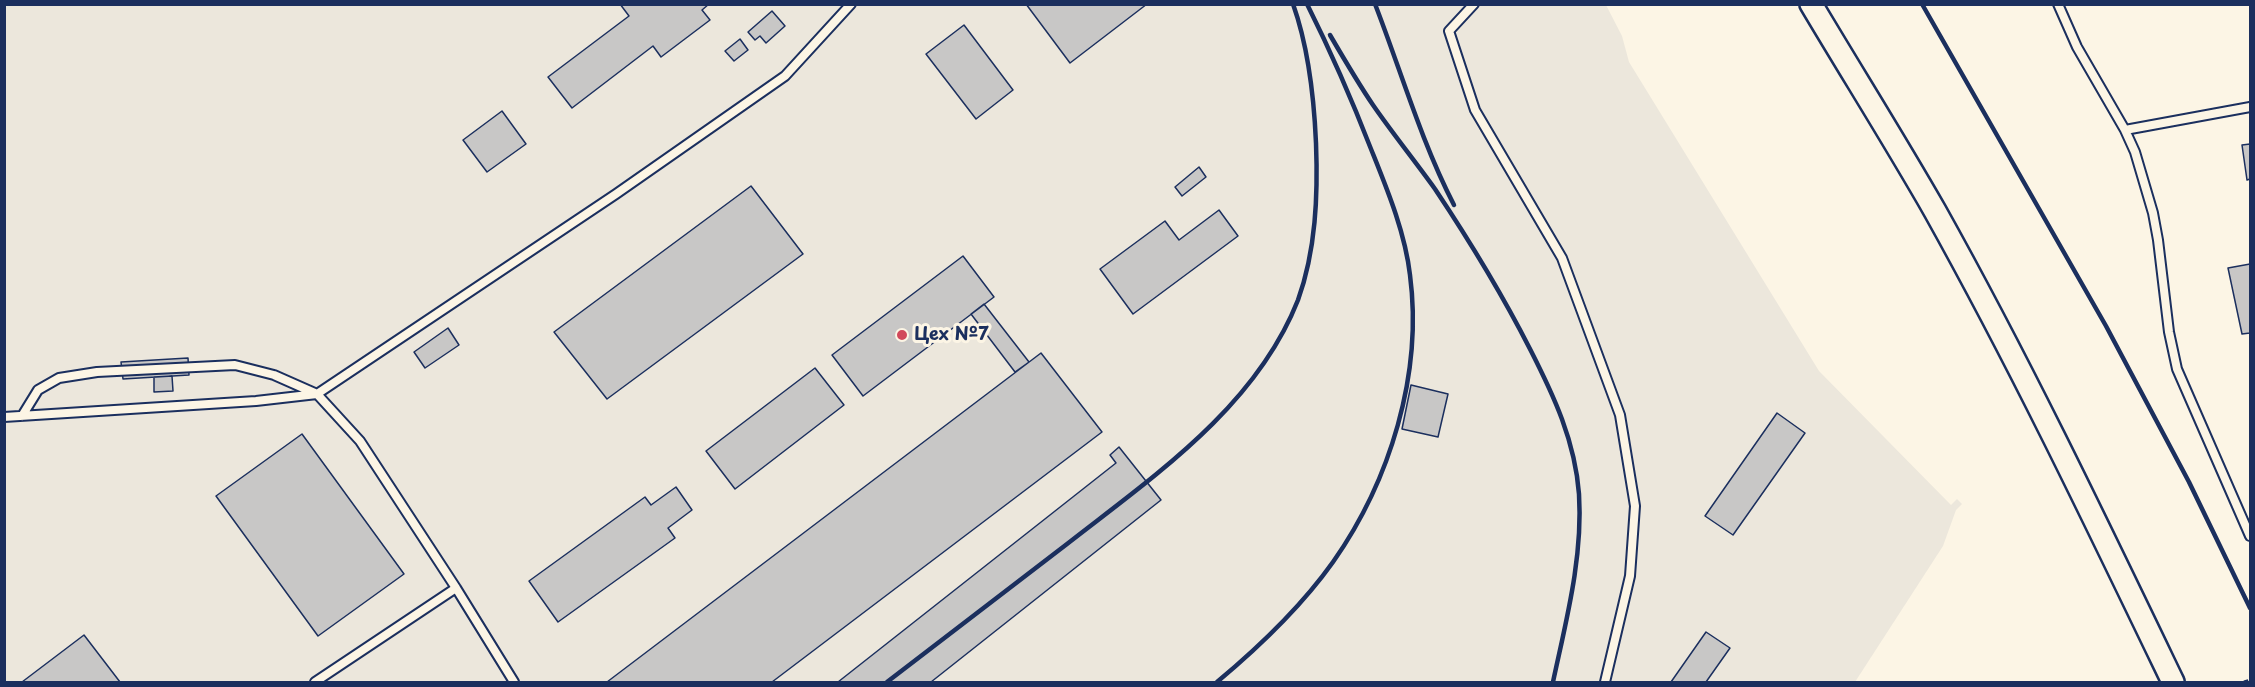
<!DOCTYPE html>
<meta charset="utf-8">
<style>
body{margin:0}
#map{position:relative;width:2255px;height:687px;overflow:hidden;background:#fcf5e5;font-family:"Playpen Sans",sans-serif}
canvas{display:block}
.frame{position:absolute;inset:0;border:6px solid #1b2f5e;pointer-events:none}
</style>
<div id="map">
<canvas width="2255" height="687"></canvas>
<div class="frame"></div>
</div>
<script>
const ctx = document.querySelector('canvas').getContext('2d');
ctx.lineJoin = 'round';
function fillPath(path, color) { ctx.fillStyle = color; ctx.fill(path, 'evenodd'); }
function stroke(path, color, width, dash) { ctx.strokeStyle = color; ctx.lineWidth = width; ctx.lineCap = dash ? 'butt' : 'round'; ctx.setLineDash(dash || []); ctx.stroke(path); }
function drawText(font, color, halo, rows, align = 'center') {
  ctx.font = font + ' "Playpen Sans",sans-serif'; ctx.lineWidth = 6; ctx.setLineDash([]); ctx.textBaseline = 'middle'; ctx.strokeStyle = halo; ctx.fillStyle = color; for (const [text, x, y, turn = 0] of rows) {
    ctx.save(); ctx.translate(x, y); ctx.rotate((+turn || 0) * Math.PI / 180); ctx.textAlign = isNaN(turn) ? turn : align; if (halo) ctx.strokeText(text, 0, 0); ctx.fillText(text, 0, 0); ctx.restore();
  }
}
const built = new Path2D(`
 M4,5H1606L1622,36L1629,62L1819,371L1951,505L1957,499L1962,504L1956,510L1943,546L1855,682H5Z`);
const building = new Path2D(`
 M620,4H709L702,10L710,20L661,57L653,46L572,108L548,77L629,16Z
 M1026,4H1147L1070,63Z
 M772,11L785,26L766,43L760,36L755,40L748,32Z
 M964,25L1013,90L976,119L926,54Z
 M740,39L748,50L734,61L725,51Z
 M502,111L526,144L487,172L463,140Z
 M2250,144V179L2247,180L2242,145Z
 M1199,167L1206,177L1182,196L1175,187Z
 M751,186L803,254L607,399L554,332Z
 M1219,210L1238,236L1133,314L1100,269L1165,221L1179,240Z
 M963,256L994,297L863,396L832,355Z
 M2250,264V333L2242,334L2228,268Z
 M984,304L1029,362L1015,372L971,314Z
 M448,328L459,345L425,368L414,352Z
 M1041,353L1102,432L772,682H607Z
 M188,358L189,375L123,379L121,362Z
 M815,368L844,405L735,489L706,451Z
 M172,376L173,391L154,392V377Z
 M1411,385L1448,394L1438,437L1402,429Z
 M1777,413L1805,433L1733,535L1705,516Z
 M302,434L404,574L318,636L216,496Z
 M1119,447L1161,500L931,682H838L1116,463L1110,455Z
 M676,487L692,510L668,528L675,538L558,622L529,581L645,497L651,505Z
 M1706,632L1730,648L1706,682H1671Z
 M84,635L120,682H22Z`);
const path = new Path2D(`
 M2244,682L2250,680`);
const service = new Path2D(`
 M1474,4L1449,31L1475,110L1562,258L1620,415L1635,506L1630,576L1605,682
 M2058,4L2077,47L2125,130L2135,152L2153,213L2158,240L2169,332L2177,369L2250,536
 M2125,130L2250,107
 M22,416L38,390L59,378L97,372L235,365L274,375L317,394L616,194L785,76L851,4
 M4,417L256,401L317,394L360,441L456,588L315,682
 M456,588L514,682`);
const secondary = new Path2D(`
 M1811,4C1852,73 1895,141 1935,211C2021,365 2097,524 2173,682`);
const rail = new Path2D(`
 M1375,4C1401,71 1421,141 1454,205
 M1922,4L2106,326L2189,482L2250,608
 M1330,35C1344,59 1358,83 1373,105C1393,134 1415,161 1435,189C1469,240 1502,294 1530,349C1554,396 1575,441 1579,494C1583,558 1566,621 1553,682
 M887,682C947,636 1007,590 1067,544C1154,476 1256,407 1298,300C1316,250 1318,195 1316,143C1314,97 1309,49 1293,4
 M1217,682C1259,647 1301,607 1333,562C1390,481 1423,374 1410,275C1405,232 1387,189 1371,149C1352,100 1331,52 1307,4`);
const markers = [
 [902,335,6,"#d1495b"]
];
const poiNames = [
 ["Цех №7",914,335]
];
fillPath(built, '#ece7dc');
fillPath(building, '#c8c7c6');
stroke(building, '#1b2f5e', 1.5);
stroke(service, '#1b2f5e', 12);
stroke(secondary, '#1b2f5e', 26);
stroke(path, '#1b2f5e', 3, [4.5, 4.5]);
stroke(service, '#fcf5e5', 8);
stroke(secondary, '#fcf5e5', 21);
stroke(rail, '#1b2f5e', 4.5);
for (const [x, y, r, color] of markers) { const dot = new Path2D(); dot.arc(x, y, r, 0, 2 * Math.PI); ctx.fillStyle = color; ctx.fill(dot); stroke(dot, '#fcf5e5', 2); }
drawText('bold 18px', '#1b2f5e', '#fcf5e5', poiNames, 'left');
</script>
